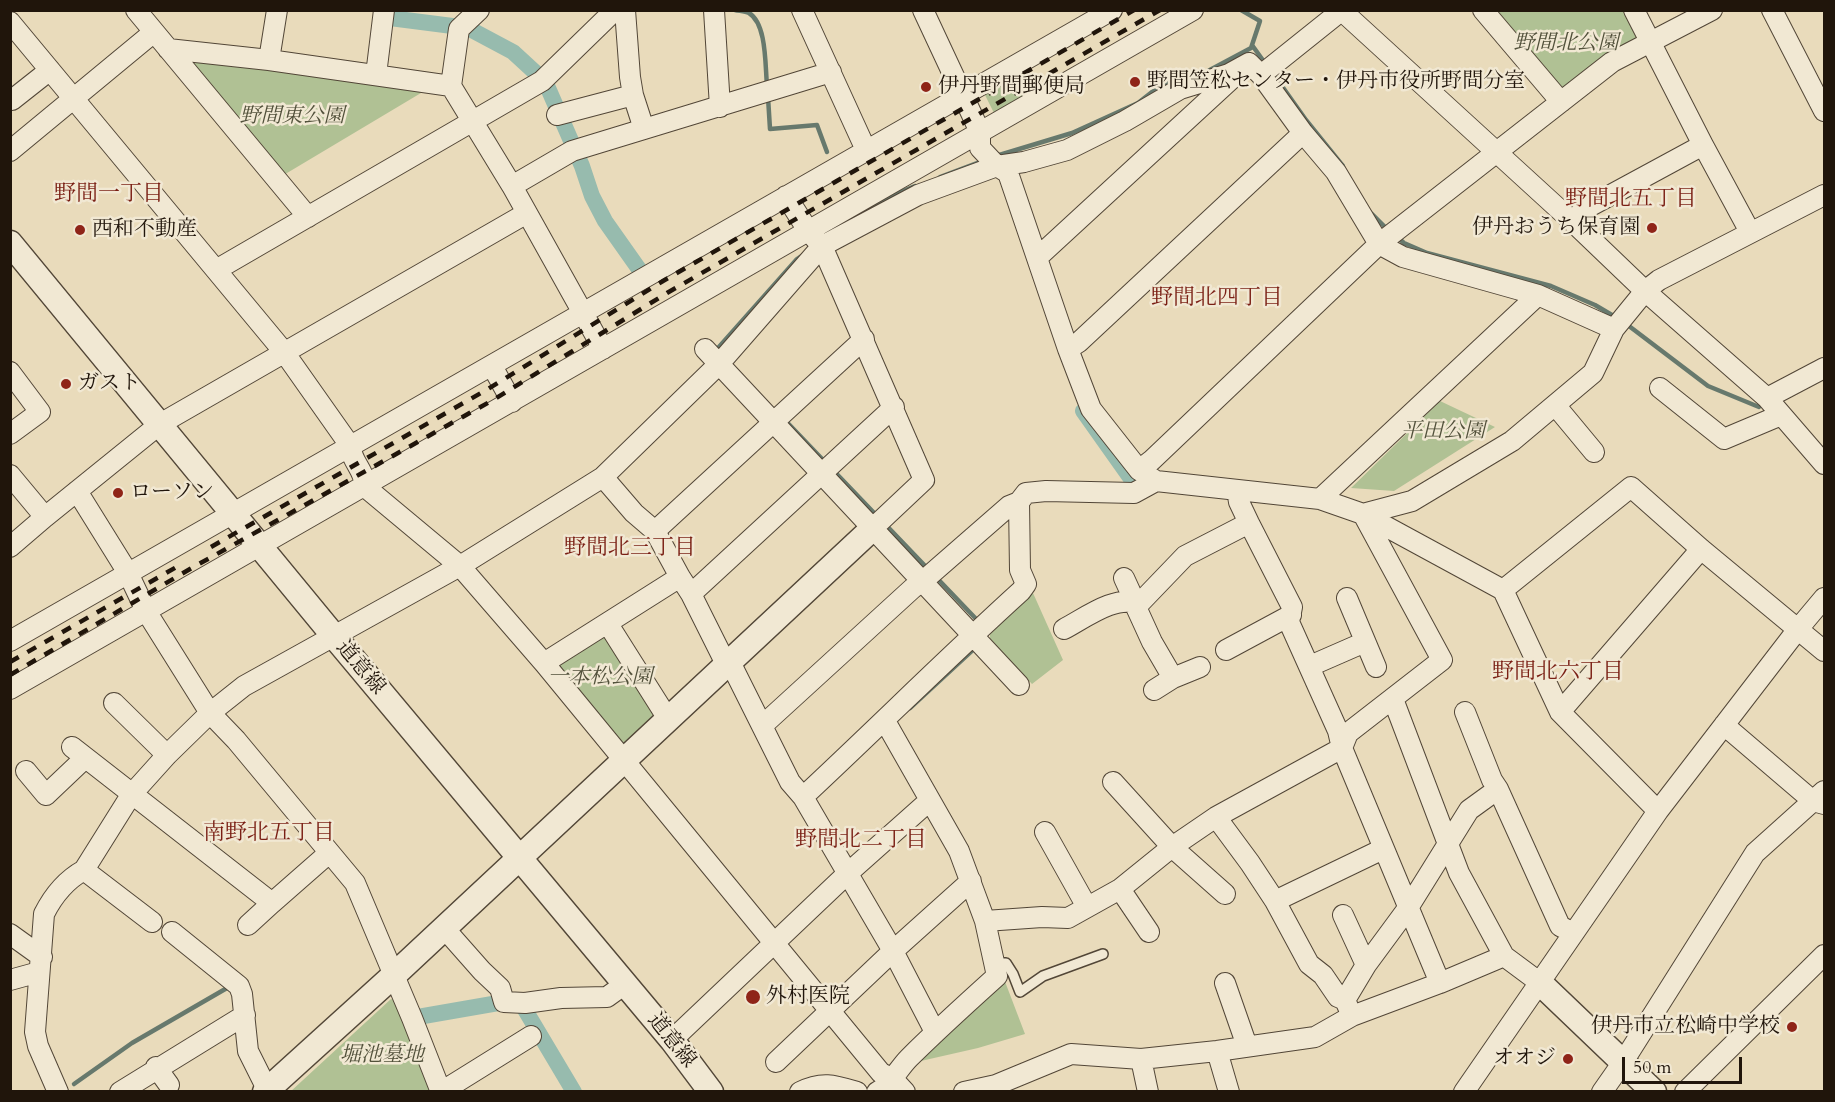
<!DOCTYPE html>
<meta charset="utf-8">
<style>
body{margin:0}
#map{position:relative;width:1835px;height:1102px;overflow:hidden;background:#e9dbbb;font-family:Cardo,serif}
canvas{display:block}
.frame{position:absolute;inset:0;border:12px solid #20150b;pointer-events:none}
.scale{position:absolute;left:1622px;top:1057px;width:120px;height:27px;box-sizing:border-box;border:3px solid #20150b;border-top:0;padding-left:8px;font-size:18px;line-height:21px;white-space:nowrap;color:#20150b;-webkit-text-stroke:4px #f1e8d3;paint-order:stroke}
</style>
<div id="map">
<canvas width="1835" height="1102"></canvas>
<div class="frame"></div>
<div class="scale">50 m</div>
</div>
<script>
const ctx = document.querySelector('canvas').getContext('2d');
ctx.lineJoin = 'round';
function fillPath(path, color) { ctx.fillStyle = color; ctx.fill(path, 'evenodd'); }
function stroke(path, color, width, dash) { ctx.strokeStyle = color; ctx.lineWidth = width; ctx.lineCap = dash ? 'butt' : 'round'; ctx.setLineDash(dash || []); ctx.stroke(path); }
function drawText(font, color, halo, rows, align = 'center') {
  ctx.font = font + ' Cardo,"Noto Serif JP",serif'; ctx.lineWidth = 5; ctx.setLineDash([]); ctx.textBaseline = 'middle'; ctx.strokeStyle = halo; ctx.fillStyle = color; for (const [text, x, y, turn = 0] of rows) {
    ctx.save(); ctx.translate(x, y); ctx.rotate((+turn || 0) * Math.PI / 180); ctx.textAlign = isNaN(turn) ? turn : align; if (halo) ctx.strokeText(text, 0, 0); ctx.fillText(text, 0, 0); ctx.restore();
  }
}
const green = new Path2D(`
 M1492,11H1627L1638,33L1635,41L1564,89L1557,88Z
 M183,56L426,90L282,176Z
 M1023,70L1034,93L995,115L984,93Z
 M1440,401L1495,427L1394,491L1351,488Z
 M1033,593L1063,660L1032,684L990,639V633Z
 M604,634L658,713L623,749L555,664Z
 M1004,979L1025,1034L978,1048L912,1063Z
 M391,999L400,1002L434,1092H290Z`);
const stream = new Path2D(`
 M735,10C739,11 745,11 749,13C767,24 765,66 767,85
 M1252,45L1267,66
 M1206,72L1251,48L1260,21L1241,10
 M1272,72L1306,120L1343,166
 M768,97L770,129L817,125L827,152
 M996,156L1072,133L1138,103L1152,92L1174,80L1189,76
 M940,177L985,160
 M1372,214L1389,231
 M851,220L896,194L915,186
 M1396,236L1404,243L1427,253L1551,286L1595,305L1617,318
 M1625,323L1708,386L1759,407
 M722,353L718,348L797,259L803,255
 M783,418L825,462
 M833,470L877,516
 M885,524L929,570
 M935,576L979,622
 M910,708L976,647
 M74,1084L132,1043L227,988`);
const canal = new Path2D(`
 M391,10L390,18L468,28L513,52L538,75L548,88L582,166L592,196L605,221L641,272
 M1083,411L1134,483
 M521,1003L574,1092
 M412,1018L504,1002`);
const service = new Path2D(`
 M994,963H1006L1013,974L1020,992L1043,976L1103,954`);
const minor = new Path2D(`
 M136,10L308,217
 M625,10L630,77L633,95L644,129
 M714,10L720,107
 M802,10L866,150
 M923,10L980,132V148L997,166L1008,173L1068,349L1091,409L1139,470L1156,481L1320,499L1363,514L1503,590L1560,712L1658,811L1464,1092
 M1341,10L1573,222L1645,291L1767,398L1824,464
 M1483,10L1561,102
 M1634,10L1703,145
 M1772,10L1824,111
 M10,22L284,352L351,447C351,462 366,471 364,486L460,566L544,663L881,1073L892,1078L905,1092
 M168,49L269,60L451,86L512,186L603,349
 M269,60L277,10
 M376,75L384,10
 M1261,75L1341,11
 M451,86L459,29L479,10
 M12,100L50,70
 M557,115L633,95
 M10,151L154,32
 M512,186L572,151L831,72
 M786,196L809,232L822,246L924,480L873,528
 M1573,222L1583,210L1703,145L1750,232
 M1038,257L1239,72
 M216,270L542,81L615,10
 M705,349L1019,685
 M1068,349L1079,342L1303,133
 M492,366L512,402
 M10,372L40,412L10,434
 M1660,388L1724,439L1781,415
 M1767,398L1824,368
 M1555,405L1594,452
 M1139,470L1152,460L1379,244L1612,62L1712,10
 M10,475L45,517L160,424L527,213
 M603,477L634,513L655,531L680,577L691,594L722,656L730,662L790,782L803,797L893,951L935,1032
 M1237,490L1239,502L1249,523L1292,607L1289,622L1338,731L1342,748L1440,983
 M77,491L128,573L146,611L210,713L236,740L355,883L412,1018L441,1092
 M1320,499L1538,295
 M1363,514L1412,501L1512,441L1593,373L1614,329L1645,291L1659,280L1824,195
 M655,531L864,339
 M10,547L45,517
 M1124,578L1135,602
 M1503,590L1631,487L1701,549L1824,651
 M691,594L894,407
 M1347,598L1376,667
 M608,624L668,719
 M1064,629C1085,618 1116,594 1139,604
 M10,641L1112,10
 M1226,650L1291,615
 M544,663L680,577
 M1310,666L1365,642
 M1173,678L1200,667
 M10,689L1193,10
 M1154,690L1173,678L1152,642L1136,607L1185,556L1249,523
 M1393,699L1459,873L1504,956
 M114,703L167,755
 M1465,712L1492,780L1498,789L1560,926L1573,933
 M1560,712L1701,549
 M763,725L913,588L923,581L1009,506L1019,502
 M1724,725L1813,801L1824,804
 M72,747L272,903L329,853
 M26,771L46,795L85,758
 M1113,782L1172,847L1225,894
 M803,797C876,729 947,658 1021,591L1026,584L1020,570L1019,502L1026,493L1046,491L1134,493L1156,481
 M1658,811L1798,629L1824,598
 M1216,817L1250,863L1275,901L1309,964L1323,975L1338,997L1345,1000
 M1045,832L1087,907
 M84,870L152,922
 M1120,889L1149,932
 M1275,901L1383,849
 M1343,915L1366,965
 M985,921L1042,917L1068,918L1120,889L1172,847L1216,817L1342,748L1348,733L1442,660L1363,514
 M248,925L272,903
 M444,928L482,971L500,988L504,1002L525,1003L561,998L607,997L625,984
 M172,932L239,986L242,994L248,1051L267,1089
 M10,934L42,957
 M10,980L39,972
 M1225,983L1247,1046
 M1352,1016L1345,1000L1366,965L1408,908L1469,810L1498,789
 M672,1040L847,874L929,801
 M1217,1051L1229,1092
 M1141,1059L1148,1092
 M776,1062L893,951L971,881
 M156,1067L169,1085
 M58,1092L38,1046L35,1032L44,914C53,896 66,880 84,870L131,795L167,755L210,713L244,686L460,566L603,477L719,364L822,246L918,195L997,166L1024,162L1067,150L1125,121L1180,89L1229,74L1249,63L1261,75L1303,133L1336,172L1379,244L1403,257L1538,295L1614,329
 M120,1092L245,1015
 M441,1092L531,1036
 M800,1092C822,1081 834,1085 857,1092
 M877,1092C890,1086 898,1069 909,1058C937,1030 967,1003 997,976L985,921L959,851L885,721
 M964,1092L996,1085L1071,1054L1141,1059L1217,1051L1315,1037L1352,1016L1440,983L1504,956L1539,982
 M1602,1092L1623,1062L1755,853L1824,791
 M1685,1092L1824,955`);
const tertiary = new Path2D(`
 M10,243L333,635L672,1040L711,1092
 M1539,982L1654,1092
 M265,1092L393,976L873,528`);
const rail = new Path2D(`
 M211,547L488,389L663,281L1134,10
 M10,662L180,565
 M10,675L190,569L493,400L667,293L1160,10`);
const markers = [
 [1135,82,6,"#8f2418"],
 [926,87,6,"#8f2418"],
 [1652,228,6,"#8f2418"],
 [80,230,6,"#8f2418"],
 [66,384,6,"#8f2418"],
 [118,493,6,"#8f2418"],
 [753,997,8,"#8f2418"],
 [1792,1027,6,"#8f2418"],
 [1568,1059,6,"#8f2418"]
];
const parkNames = [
 ["野間北公園",1566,44],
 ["野間東公園",292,117],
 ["平田公園",1443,432],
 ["一本松公園",600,678],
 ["堀池墓地",382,1056]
];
const poiNames = [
 ["野間笠松センター・伊丹市役所野間分室",1147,82],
 ["伊丹野間郵便局",938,87],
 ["伊丹おうち保育園",1640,228,"right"],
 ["西和不動産",92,230],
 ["ガスト",78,384],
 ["ローソン",130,493],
 ["外村医院",766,997],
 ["伊丹市立松崎中学校",1780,1027,"right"],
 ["オオジ",1556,1059,"right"]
];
const streetNames = [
 ["道意線",360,668,50],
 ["道意線",671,1041,51]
];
const neighbourhoodNames = [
 ["野間一丁目",109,195],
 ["野間北五丁目",1631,200],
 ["野間北四丁目",1217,299],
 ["野間北三丁目",630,549],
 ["野間北六丁目",1558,673],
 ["南野北五丁目",269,834],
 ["野間北二丁目",861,841]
];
fillPath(green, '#b0c194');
stroke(stream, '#67796d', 4.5);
stroke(canal, '#97bbae', 16);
stroke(service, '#524637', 12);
stroke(minor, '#524637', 22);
stroke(tertiary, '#524637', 27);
stroke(service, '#f1e8d3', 9);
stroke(minor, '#f1e8d3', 20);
stroke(tertiary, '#f1e8d3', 24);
stroke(rail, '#20150b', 4.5, [10, 10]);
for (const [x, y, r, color] of markers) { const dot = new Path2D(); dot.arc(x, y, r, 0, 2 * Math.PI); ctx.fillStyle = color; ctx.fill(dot); stroke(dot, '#f1e8d3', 2); }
drawText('italic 21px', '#52513b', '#f1e8d3', parkNames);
drawText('21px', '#20150b', '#f1e8d3', poiNames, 'left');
drawText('21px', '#20150b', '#f1e8d3', streetNames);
drawText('22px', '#7a1f14', '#f1e8d3', neighbourhoodNames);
</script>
